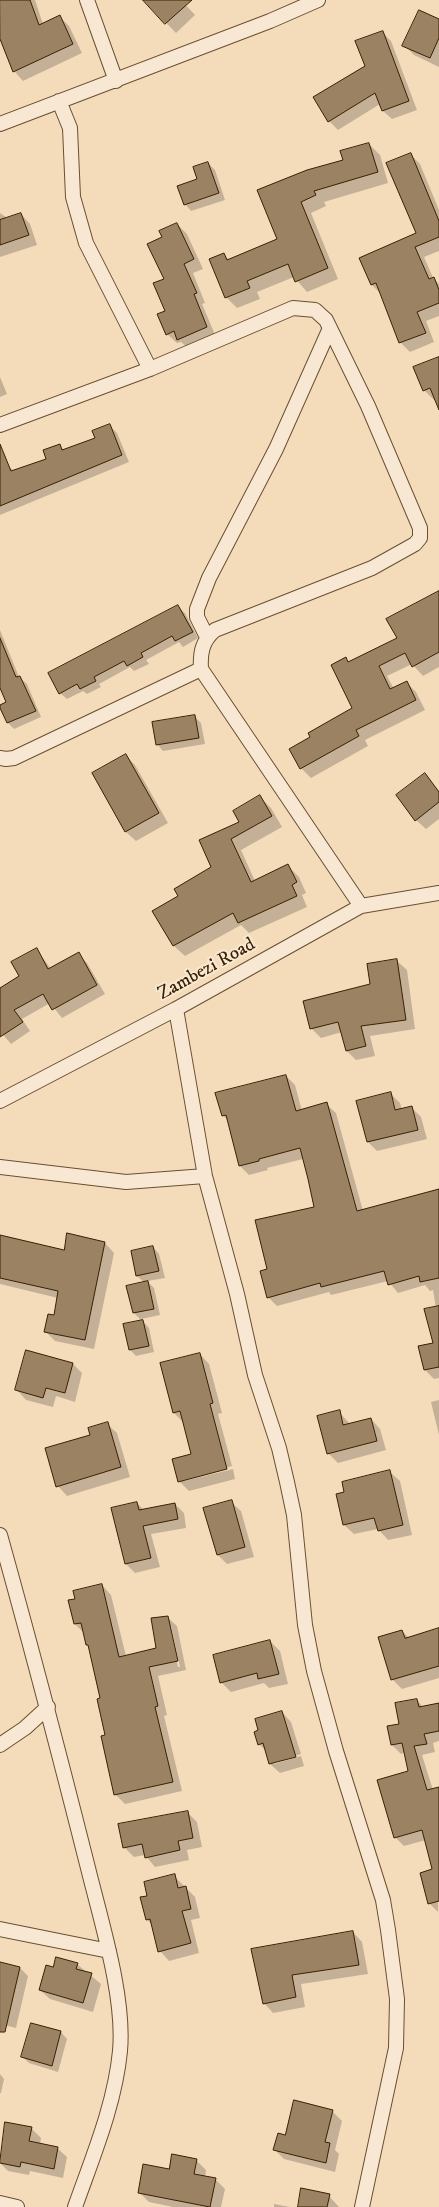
<!DOCTYPE html>
<style>
body{margin:0}
canvas{display:block;background:#f4dcbb}
</style>
<canvas width="439" height="2207"></canvas>
<script>
const ctx = document.querySelector('canvas').getContext('2d');
ctx.lineJoin = 'round';
function fillPath(path, color) { ctx.fillStyle = color; ctx.fill(path, 'evenodd'); }
function stroke(path, color, width, dash) { ctx.strokeStyle = color; ctx.lineWidth = width; ctx.lineCap = dash ? 'butt' : 'round'; ctx.setLineDash(dash || []); ctx.stroke(path); }
function drawText(font, color, halo, rows, align = 'center') {
  ctx.font = font + ' "IM FELL DW Pica",serif'; ctx.lineWidth = 4; ctx.setLineDash([]); ctx.textBaseline = 'middle'; ctx.strokeStyle = halo; ctx.fillStyle = color; for (const [text, x, y, turn = 0] of rows) {
    ctx.save(); ctx.translate(x, y); ctx.rotate((+turn || 0) * Math.PI / 180); ctx.textAlign = isNaN(turn) ? turn : align; if (halo) ctx.strokeText(text, 0, 0); ctx.fillText(text, 0, 0); ctx.restore();
  }
}
const shadow = new Path2D(`
 M0,0H35L43,24L60,17L69,26L82,53L23,81L14,71L0,35Z
 M144,0H181L195,15L176,33Z
 M439,20V67L414,55L404,45Z
 M382,32L391,41L417,110L392,119L383,111L380,104L338,130L329,121L314,97L366,66Z
 M369,144L380,155L388,183L324,202L326,206L311,213L338,279L307,292L294,277L257,292L260,299L237,308L226,297L224,254L229,260L279,240L259,191L344,161Z
 M410,154L420,164L439,210V251L424,257L433,278L439,284V316L426,321L434,342L410,352L400,342L381,294L372,285L361,259L418,234Z
 M208,163L215,170L225,200L191,211L185,204Z
 M0,213L7,218L21,214L30,224L37,245L0,257Z
 M177,224L187,234L203,269L193,273L205,303L202,304L216,337L188,348L181,342L177,343L167,334L164,238Z
 M439,358V407L436,399L434,400L424,390Z
 M0,377L7,394L0,397Z
 M110,426L117,433L129,462L0,515V470L9,467L14,471L47,459L60,446L65,451L96,438Z
 M439,595V667L423,676L412,664L387,676L394,689L406,682L416,692L425,710L365,740L368,746L311,778L301,768L312,738L354,708L346,659L350,663L399,639Z
 M178,607L185,613L198,638L183,647L179,642L146,660L149,664L134,671L130,667L99,684L101,687L87,694L83,691L67,699L60,693Z
 M0,630L19,677L27,684L41,717L14,729L8,723V703L0,684Z
 M195,717L201,723L205,744L163,751L157,744Z
 M126,756L135,765L168,823L136,841L126,832L93,774Z
 M424,775L439,791V819L426,829L416,820Z
 M260,797L271,808L282,827L241,850L255,881L288,866L299,877L306,893L302,895L307,907L249,933L241,925L185,956L174,946L154,911L180,897L213,868L240,822Z
 M37,950L51,969L78,954L87,963L105,994L62,1018L50,1003L22,1019L30,1031L11,1044L0,1031V990L21,976Z
 M397,961L407,970L415,1029L370,1036L375,1056L356,1060L347,1051L342,1032L321,1038L311,1028L371,985Z
 M286,1076L295,1085L302,1111L326,1104L336,1113L363,1211L439,1190V1378L434,1379L425,1370L434,1343L436,1308L433,1290L430,1291L425,1285L398,1293L388,1281L331,1295L329,1292L277,1306L268,1297V1270L316,1208L303,1159L267,1168L268,1170L249,1175L240,1166L229,1122L223,1115Z
 M391,1094L400,1103L402,1110L412,1108L421,1117L427,1139L377,1151L368,1142Z
 M0,1237L65,1252L105,1243L114,1253L94,1349L55,1341L45,1331L55,1317L58,1298L0,1284Z
 M153,1247L159,1254L165,1278L147,1281L154,1288L160,1315L141,1319L149,1328L154,1352L136,1356L130,1350L124,1325L142,1321L134,1313L145,1283L137,1276Z
 M200,1354L209,1364L222,1413L218,1414L232,1466L184,1479V1481L233,1469L235,1479L189,1491L179,1481L192,1455L183,1422L174,1413Z
 M73,1364L82,1373L75,1402L56,1396L53,1407L26,1400L17,1390Z
 M439,1400V1435L431,1402Z
 M339,1412L350,1424L371,1419L380,1429L386,1450L338,1463L328,1453Z
 M107,1424L117,1433L130,1477L67,1496L58,1486L91,1436Z
 M390,1472L400,1481L412,1535L388,1540L378,1529L354,1534L344,1525L337,1495L346,1493Z
 M231,1502L241,1511L254,1557L227,1564L218,1555Z
 M137,1503L144,1510L175,1504L184,1513L186,1528L151,1534L160,1567L135,1573L126,1564L113,1509Z
 M102,1585L111,1595L126,1656L157,1649L167,1617L177,1626L186,1670L158,1676L167,1715L164,1716L182,1791L125,1804L115,1794L102,1699L90,1647L84,1633L75,1624L76,1600ZM169,1626H171L180,1667H178Z
 M439,1629V1678L402,1689L392,1679L402,1631L409,1638Z
 M270,1641L280,1651L288,1684L269,1688L264,1683L231,1692L221,1682Z
 M417,1700L423,1707L439,1704V1741L433,1743L435,1752L422,1755L433,1790L439,1788L438,1912L430,1904L421,1874L434,1870L426,1840L404,1846L395,1837L409,1772L406,1752L401,1754L392,1745L401,1725Z
 M282,1712L291,1722L301,1754L274,1762V1764L301,1756L304,1766L280,1773L270,1764L267,1752L259,1744Z
 M187,1812L197,1822L202,1847L187,1850L189,1860L155,1867L145,1855L134,1857L124,1847Z
 M174,1876L195,1897L200,1918L191,1920L199,1953L169,1961L160,1951L153,1925L147,1920L142,1898L149,1897Z
 M353,1932L362,1942L368,1974L301,1984L305,2007L273,2013L264,2003L253,1950Z
 M0,1963L20,1968L28,1976L16,2028L0,2024Z
 M77,1964L101,1984L93,2012L50,1999L40,1990L54,1968Z
 M32,2024L61,2032L67,2039L58,2072L29,2063L23,2057Z
 M0,2074L4,2079L1,2093H0Z
 M332,2111L342,2121L335,2150L339,2154L335,2172L284,2159L275,2150L286,2136Z
 M6,2124L31,2128L41,2138L40,2144L57,2148L67,2157L63,2178L30,2171L29,2175L8,2171L0,2163Z
 M196,2160L206,2170L205,2177L215,2179L225,2189L221,2207H173L149,2202L139,2192L170,2171Z
 M329,2196L339,2207H299Z
 M274,2204L290,2207H274Z`);
const building = new Path2D(`
 M0,0H30L39,25L60,15L73,44L13,72L0,39Z
 M143,0H192L165,24Z
 M419,10L439,19V38L430,58L402,46Z
 M383,31L409,101L382,111L375,93L328,122L313,97L365,66L355,41Z
 M369,143L378,172L314,191L316,195L301,202L328,268L295,282L288,264L247,281L250,288L225,298L209,259L224,253L227,260L277,239L257,190L307,170L343,160L340,151Z
 M411,153L439,221V237L415,247L429,279L434,277L439,290V303L417,312L426,333L399,343L376,283L371,285L359,258L416,233L386,163Z
 M208,162L219,193L184,205L177,186L197,179L193,167Z
 M21,213L29,235L0,245V220Z
 M177,223L194,259L184,264L197,293L194,294L207,327L177,340L174,331L166,335L157,314L165,311L153,283L164,279L147,244L162,237L159,231Z
 M439,357V410L430,388L423,391L413,367Z
 M110,424L122,455L0,506V444L11,471L46,459L43,450L60,444L62,450L95,438L92,431Z
 M439,591V652L412,667L405,653L379,666L390,689L407,681L416,700L356,730L359,736L300,769L289,749L310,737L308,733L352,708L331,665L346,657L348,662L397,638L386,619Z
 M178,605L193,632L175,641L172,636L141,653L143,657L127,666L124,661L94,677L96,681L80,689L77,684L59,694L48,673Z
 M0,638L16,677L20,676L36,711L7,723L0,708V705L6,702L0,688Z
 M195,715L199,738L156,745L152,722Z
 M126,754L159,813L125,832L92,773Z
 M425,773L439,792V802L415,821L396,795Z
 M260,795L272,816L231,839L251,882L288,864L297,882L292,885L297,896L238,923L233,913L173,946L152,911L178,896L174,889L211,867L199,840L239,822L233,811Z
 M37,948L48,969L79,952L97,985L52,1010L43,994L14,1010L23,1022L0,1037V988L19,976L11,962Z
 M397,959L406,1020L361,1026L366,1046L346,1051L338,1022L310,1029L303,1001L370,984L367,964Z
 M286,1075L296,1111L327,1102L357,1211L439,1189V1278L420,1282L419,1276L388,1285L384,1271L321,1287L320,1283L267,1298L260,1271L267,1269L255,1220L314,1207L308,1179L300,1148L259,1159V1161L239,1166L226,1115L222,1116L215,1093Z
 M391,1092L395,1110L412,1106L418,1130L367,1142L356,1101Z
 M67,1233L105,1242L85,1340L44,1332L48,1314L54,1315L58,1291L0,1278V1235L64,1250Z
 M153,1246L159,1271L136,1276L131,1251Z
 M148,1281L154,1309L133,1313L126,1286Z
 M439,1306V1367L424,1370L418,1346L433,1343L424,1309Z
 M143,1320L149,1346L129,1350L123,1324Z
 M26,1350L73,1363L65,1393L46,1388L43,1398L15,1390Z
 M200,1353L213,1403L210,1404L227,1469L178,1482L172,1459L191,1454L180,1411L173,1413L160,1363Z
 M340,1410L343,1425L371,1418L377,1441L327,1454L317,1416Z
 M108,1422L121,1467L56,1487L45,1448L90,1435L88,1428Z
 M390,1470L403,1525L378,1531L374,1518L343,1525L336,1494L344,1492L342,1482Z
 M232,1500L245,1547L217,1555L203,1508Z
 M137,1502L139,1510L175,1503L178,1519L143,1526L151,1558L125,1564L111,1508Z
 M102,1584L119,1657L156,1648L151,1618L168,1616L178,1661L149,1667L158,1706L155,1707L173,1782L114,1795L101,1736L105,1735L97,1699L100,1698L88,1645H86L81,1623L74,1624L68,1600L75,1599L73,1591Z
 M439,1628V1666L391,1680L378,1637L402,1630L405,1638Z
 M270,1640L279,1674L258,1679L257,1673L220,1683L213,1655Z
 M417,1699L419,1707L439,1703V1731L424,1734L427,1744L414,1746L427,1790L439,1787V1901L428,1904L420,1873L432,1869L422,1830L394,1838L377,1780L408,1771L402,1743L391,1745L387,1726L399,1724L395,1703Z
 M282,1711L296,1757L269,1764L263,1743L258,1745L254,1732L258,1730L255,1719Z
 M188,1811L193,1838L178,1841L180,1850L145,1858L142,1844L123,1848L118,1824Z
 M175,1874L178,1888L186,1886L191,1909L182,1911L191,1943L158,1952L150,1919L146,1920L140,1897L147,1896L144,1882Z
 M353,1931L359,1965L292,1975L296,1997L263,2004L251,1949Z
 M56,1957L78,1963L76,1969L92,1973L83,2003L39,1990L46,1965L53,1967Z
 M0,1962L20,1967L5,2032H0Z
 M31,2023L61,2031L52,2066L21,2057Z
 M294,2100L333,2110L325,2142L330,2143L326,2163L273,2150L278,2133L285,2135Z
 M5,2122L32,2127L29,2141L58,2147L54,2169L21,2162L20,2167L0,2163Z
 M172,2154L197,2159L194,2174L216,2178L210,2207L138,2193L143,2164L169,2169Z
 M301,2188L330,2194L327,2207H298Z`);
const street = new Path2D(`
 M87,0L116,81
 M59,101L70,128L73,197L86,243L150,369
 M0,124L270,21L318,0
 M0,425L150,369L293,308L315,310L326,320L368,406L420,528V538L415,544L372,568L215,630C202,641 200,653 201,669L361,906
 M207,637L197,617V609L209,578L276,449L330,328
 M0,758L6,759L14,758L201,669
 M176,1009L205,1176L237,1294L255,1375L279,1448L287,1482L294,1515L305,1625L314,1671L336,1751L383,1900L388,1930L397,1999L396,2048L362,2207
 M0,1101L176,1009L361,906L439,893
 M0,1167L126,1182L205,1176
 M0,1535C31,1646 60,1757 88,1868C101,1921 125,1997 120,2051C115,2104 93,2156 75,2207
 M0,1745L25,1728L48,1707
 M0,1929L109,1951
 M0,2203L17,2207`);
const streetNames = [
 ["Zambezi Road",207,970,-29]
];
fillPath(shadow, '#0003');
fillPath(building, '#9a8262');
stroke(building, '#382001', 1);
stroke(street, '#674f30', 16);
stroke(street, '#f8e8d3', 14);
drawText('19px', '#382001', '#f8e8d3', streetNames);
</script>
